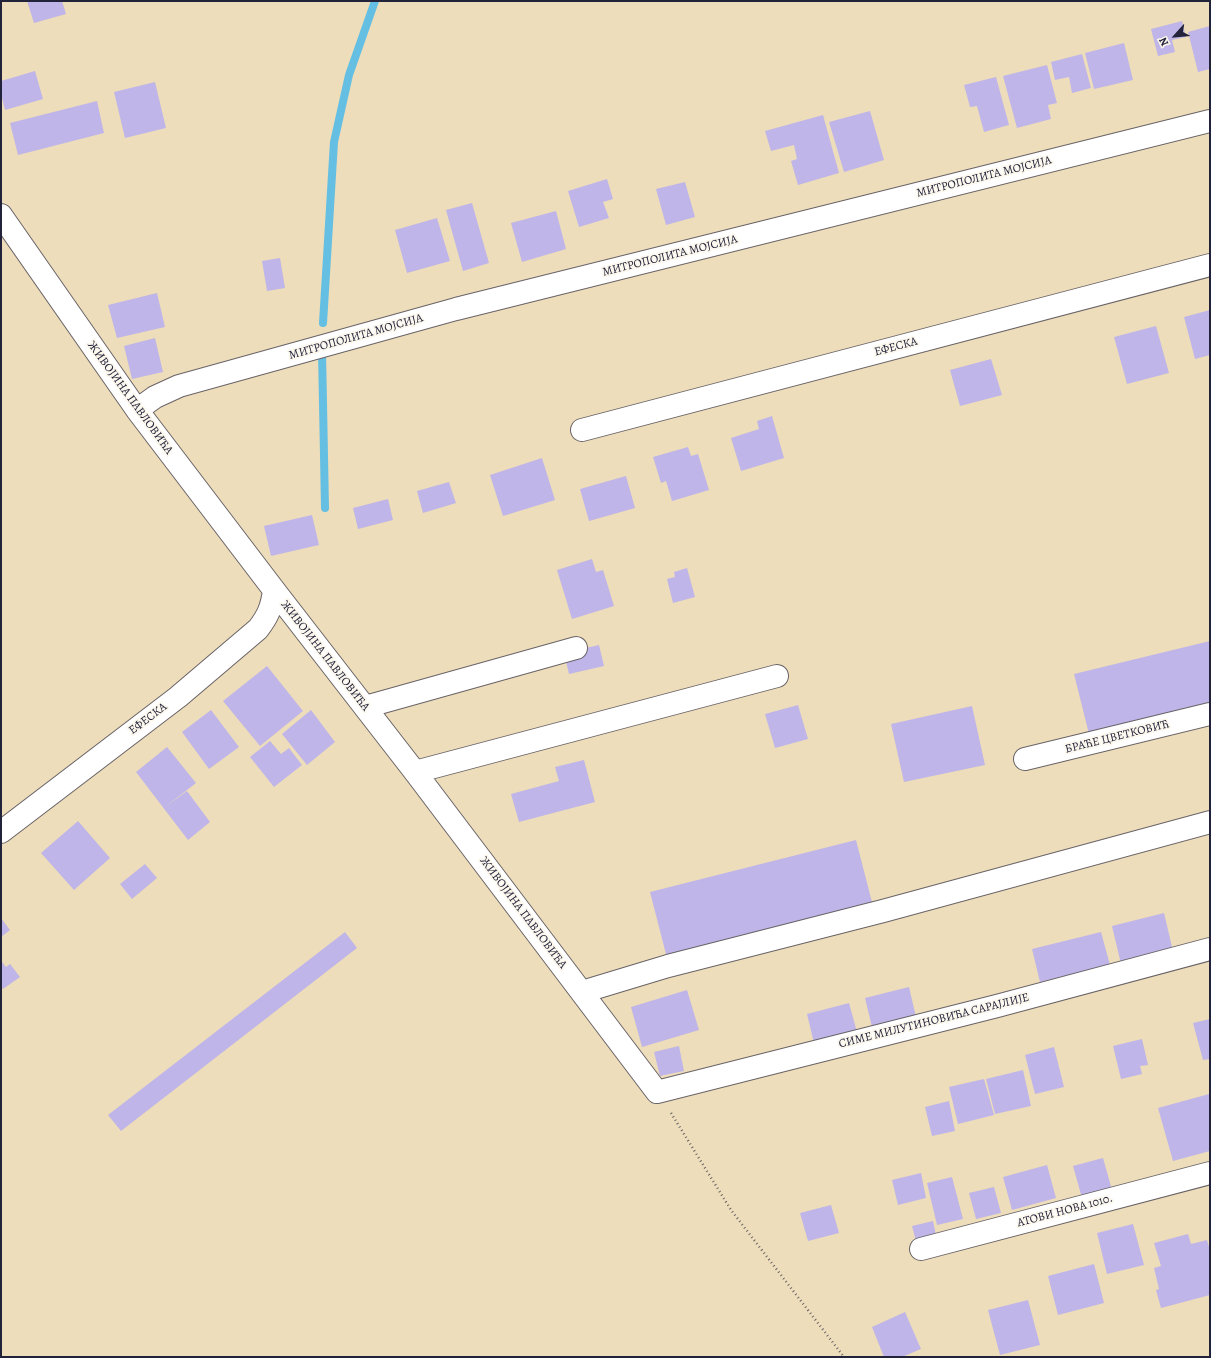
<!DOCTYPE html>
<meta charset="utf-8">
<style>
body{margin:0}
#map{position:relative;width:1211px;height:1358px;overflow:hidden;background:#edddba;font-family:Alegreya,serif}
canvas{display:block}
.frame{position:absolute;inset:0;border:2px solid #22223b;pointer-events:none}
.north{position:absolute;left:1155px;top:16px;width:40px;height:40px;-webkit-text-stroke:3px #fbf7ec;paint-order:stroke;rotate:243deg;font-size:11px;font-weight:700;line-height:16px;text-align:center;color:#22223b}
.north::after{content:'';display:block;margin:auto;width:14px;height:18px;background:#22223b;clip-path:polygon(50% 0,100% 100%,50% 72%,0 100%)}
</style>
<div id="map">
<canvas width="1211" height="1358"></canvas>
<div class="frame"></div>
<div class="north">N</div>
</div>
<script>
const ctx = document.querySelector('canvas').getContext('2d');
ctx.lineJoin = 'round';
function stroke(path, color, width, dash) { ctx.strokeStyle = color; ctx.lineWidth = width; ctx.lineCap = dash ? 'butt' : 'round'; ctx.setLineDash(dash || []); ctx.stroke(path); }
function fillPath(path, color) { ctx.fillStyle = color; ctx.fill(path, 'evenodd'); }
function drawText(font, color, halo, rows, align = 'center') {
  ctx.font = font + ' Alegreya,serif'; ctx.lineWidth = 3.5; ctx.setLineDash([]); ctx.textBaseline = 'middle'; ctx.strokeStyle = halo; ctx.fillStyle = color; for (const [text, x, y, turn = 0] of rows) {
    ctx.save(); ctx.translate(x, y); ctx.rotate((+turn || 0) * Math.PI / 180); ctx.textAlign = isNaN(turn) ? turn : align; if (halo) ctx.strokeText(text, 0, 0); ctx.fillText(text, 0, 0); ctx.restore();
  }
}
const stream = new Path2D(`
 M323,323L334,142L349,75L375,1
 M322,351L325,508`);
const building = new Path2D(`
 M27,1H62L66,14L34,23Z
 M1182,21L1186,37L1172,40L1175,52L1158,56L1151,29Z
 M1210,26V69L1198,72L1188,32Z
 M1124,43L1133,80L1094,89L1085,53Z
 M1082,54L1091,88L1072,93L1069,77L1055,80L1051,62Z
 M1047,65L1057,103L1048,105L1051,119L1017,128L1003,76Z
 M35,71L43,99L5,110L1,94V81Z
 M996,77L1009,125L984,132L977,106L970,107L964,85Z
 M155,82L166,128L125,138L114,92Z
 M97,101L104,133L18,155L10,123Z
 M870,111L884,160L844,172L829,122Z
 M823,115L839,173L798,185L791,161L797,159L794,145L771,151L765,131Z
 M607,179L613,199L603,202L609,218L579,227L568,191Z
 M685,182L695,217L666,225L656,189Z
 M472,203L489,263L463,271L446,210Z
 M556,211L566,249L522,262L511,223Z
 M437,218L450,261L407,273L395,230Z
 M280,258L285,288L267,291L262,261Z
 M157,293L165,327L117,338L108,305Z
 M1210,310V355L1195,359L1184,317Z
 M1156,326L1169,373L1127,384L1114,337Z
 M155,338L163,372L132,379L124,346Z
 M991,359L1002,395L960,406L950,370Z
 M772,416L784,458L741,471L731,438L759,429L757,421Z
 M688,447L691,456L698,454L709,490L672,501L666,481L661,483L653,457Z
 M542,458L555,500L503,516L490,475Z
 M626,476L635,508L589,521L580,489Z
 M449,482L456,503L423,513L417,491Z
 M388,499L393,520L358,529L353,508Z
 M312,515L319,545L271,556L264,526Z
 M592,559L596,572L603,570L614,606L572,619L557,570Z
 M687,568L695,597L673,603L667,579L675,577L674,572Z
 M1210,641V704L1089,734L1074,674Z
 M599,645L604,666L569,674L564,653Z
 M267,666L303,711L260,746L223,701Z
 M798,705L808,739L775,748L765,714Z
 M972,706L985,765L904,782L891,724Z
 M211,710L239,747L209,769L182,732Z
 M311,710L335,742L307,765L282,734Z
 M270,741L281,754L289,748L302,765L274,787L250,757Z
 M167,747L196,783L165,807L187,791L210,822L188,840L136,772Z
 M584,760L595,802L519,822L511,794L559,781L555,767Z
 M78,821L110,858L74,890L41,853Z
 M856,840L874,910L668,962L650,892Z
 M145,864L157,878L132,899L120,884Z
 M1164,913L1173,951L1121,964L1112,926Z
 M1,918L10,930L1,937Z
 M345,932L357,948L121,1131L108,1115Z
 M1101,932L1110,965L1040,982L1032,949Z
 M2,962L6,967L10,964L20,977L3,989L1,986V963Z
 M909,987L916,1017L872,1027L865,998Z
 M687,990L699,1030L642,1047L631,1007Z
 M849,1003L857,1032L814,1043L807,1014Z
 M1210,1019V1059L1203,1060L1193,1023Z
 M1142,1039L1148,1065L1140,1066L1142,1074L1121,1079L1113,1046Z
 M679,1046L684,1071L660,1076L654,1052Z
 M1054,1047L1064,1087L1035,1094L1025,1055Z
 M1023,1070L1031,1106L995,1114L986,1079Z
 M984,1079L994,1115L958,1124L949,1087Z
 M1209,1094L1210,1151L1173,1161L1158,1108Z
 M949,1101L955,1131L932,1136L925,1107Z
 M1103,1158L1112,1190L1082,1198L1073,1166Z
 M1047,1165L1056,1198L1012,1210L1003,1177Z
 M921,1173L926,1198L898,1205L892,1180Z
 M952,1177L963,1219L937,1225L927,1183Z
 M994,1187L1001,1213L976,1219L969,1193Z
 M831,1205L839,1233L808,1241L800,1213Z
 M933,1221L937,1240L917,1245L912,1226Z
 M1133,1224L1144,1265L1107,1274L1097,1233Z
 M1188,1234L1191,1244L1207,1240L1210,1251V1295L1161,1308L1156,1290L1159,1289L1154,1268L1161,1266L1154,1243Z
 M1094,1264L1104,1303L1058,1315L1048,1276Z
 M1028,1300L1040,1345L1000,1355L988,1310Z
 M905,1312L921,1349L902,1357H884L872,1327Z`);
const path = new Path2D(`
 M671,1113L731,1210L844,1357`);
const street = new Path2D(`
 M1,215L137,410L274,590L415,772L657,1092L997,1006L1210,949
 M137,410L155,397L179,386L456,309L1210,121
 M582,430L1210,265
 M365,707L576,648
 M1025,759L1210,714
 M415,772L777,676
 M1,832L178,697L258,629C268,616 272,607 274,590
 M582,992L668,966L883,911L1210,822
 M921,1249L1210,1173`);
const streetNames = [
 ["МИТРОПОЛИТА МОЈСИЈА",984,177,-14],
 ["МИТРОПОЛИТА МОЈСИЈА",670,256,-14],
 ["МИТРОПОЛИТА МОЈСИЈА",356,337,-16],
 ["ЕФЕСКА",896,347,-15],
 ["ЖИВОЈИНА ПАВЛОВИЋА",130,398,54],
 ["ЖИВОЈИНА ПАВЛОВИЋА",325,656,52],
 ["ЕФЕСКА",148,719,-37],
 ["БРАЋЕ ЦВЕТКОВИЋ",1117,737,-14],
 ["ЖИВОЈИНА ПАВЛОВИЋА",523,913,53],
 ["СИМЕ МИЛУТИНОВИЋА САРАЈЛИЈЕ",934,1021,-14],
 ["АТОВИ НОВА 1010.",1065,1211,-15]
];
stroke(stream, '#64bfe2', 8);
fillPath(building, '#bfb5e8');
stroke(street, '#696367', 24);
stroke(path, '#696367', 2.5, [1, 3]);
stroke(street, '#fff', 22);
drawText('12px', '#22223b', '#fbf7ec', streetNames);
</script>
